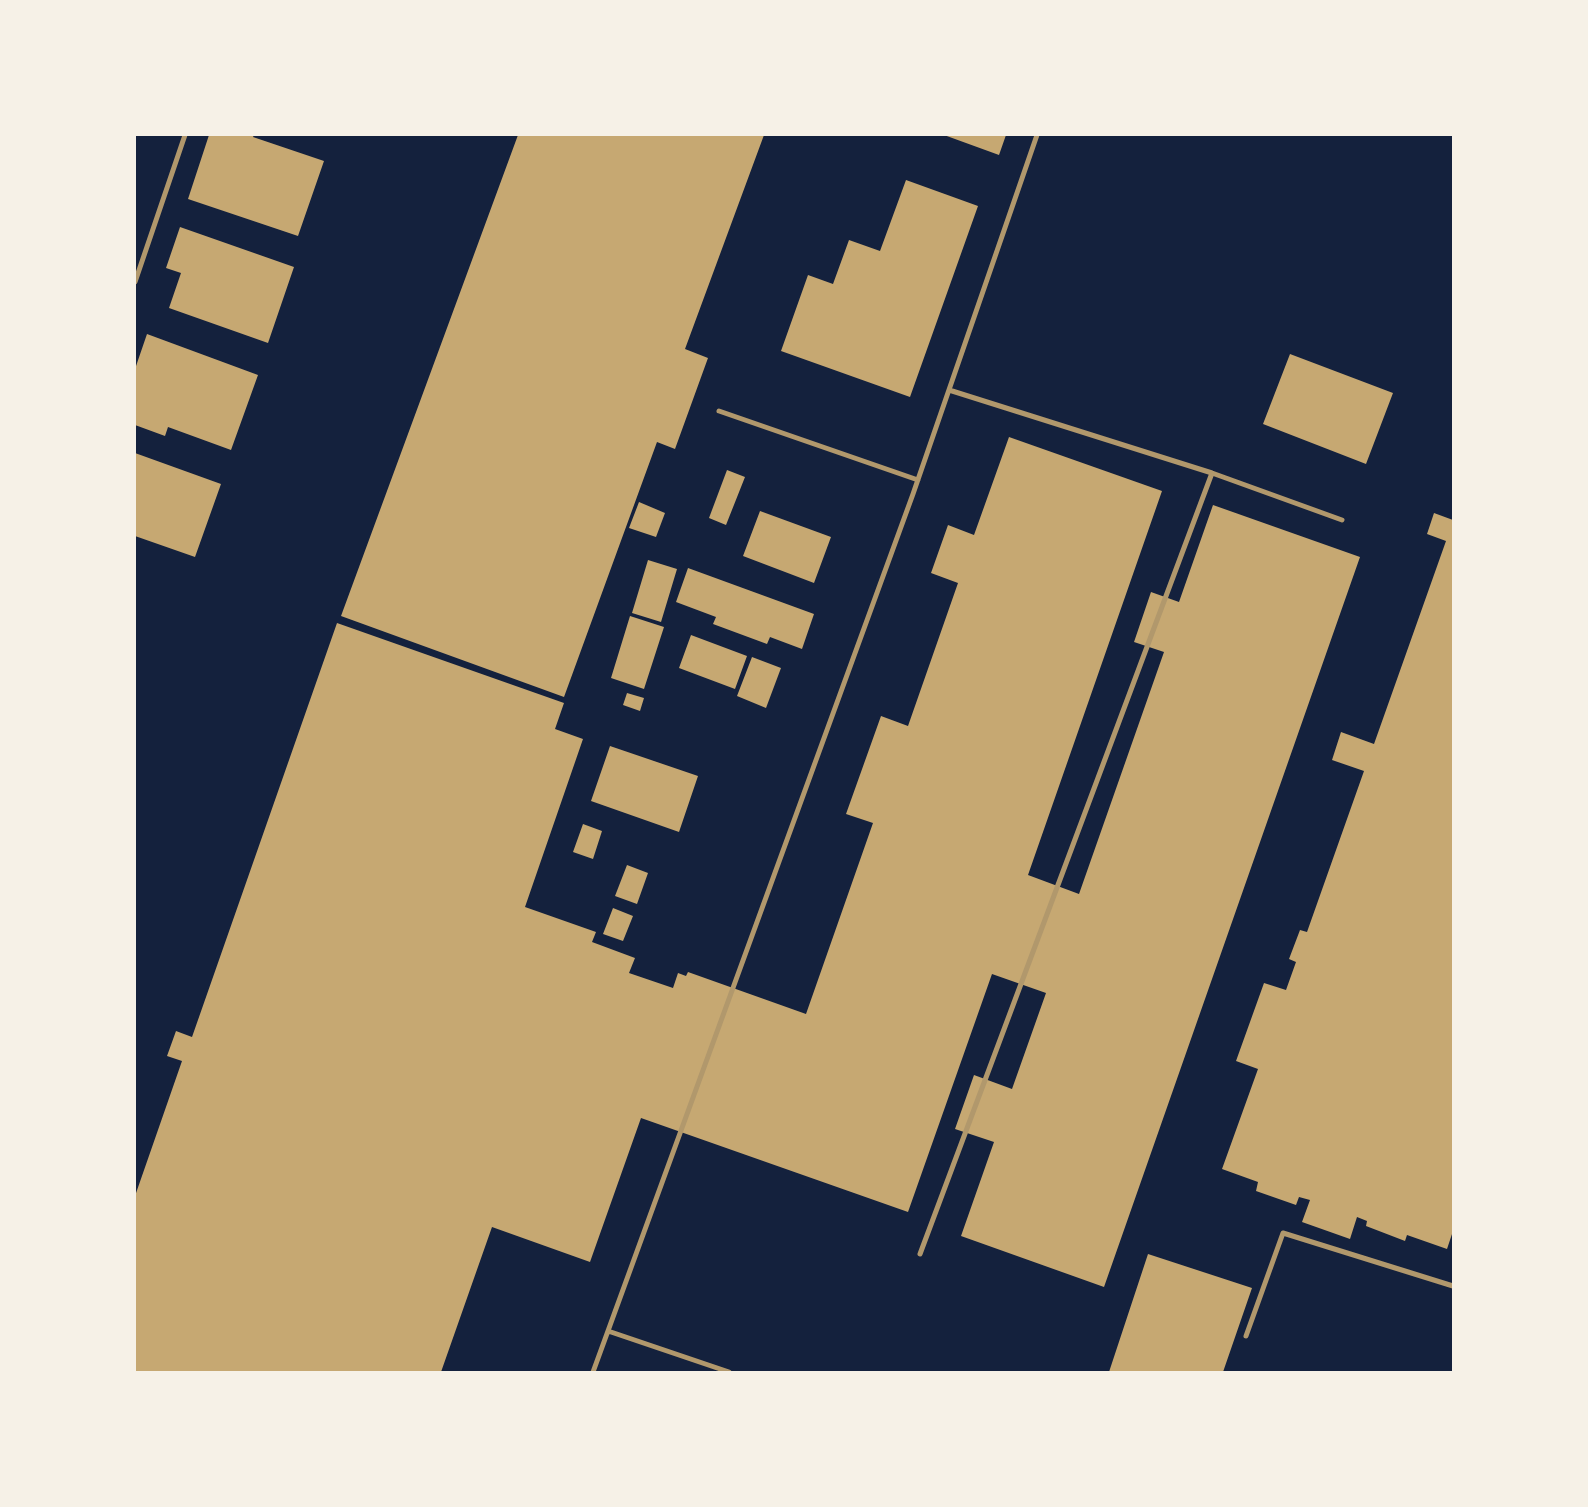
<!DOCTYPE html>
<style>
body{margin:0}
#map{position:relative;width:1588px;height:1507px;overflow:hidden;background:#14213d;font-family:"Archivo Narrow",sans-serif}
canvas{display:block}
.frame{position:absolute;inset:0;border:136px solid #f6f1e7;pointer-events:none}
</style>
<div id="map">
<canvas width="1588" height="1507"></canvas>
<div class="frame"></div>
</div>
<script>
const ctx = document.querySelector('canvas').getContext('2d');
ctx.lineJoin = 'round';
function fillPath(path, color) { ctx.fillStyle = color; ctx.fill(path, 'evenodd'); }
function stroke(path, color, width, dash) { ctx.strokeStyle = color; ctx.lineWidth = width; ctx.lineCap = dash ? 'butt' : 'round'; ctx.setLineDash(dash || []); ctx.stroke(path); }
const building = new Path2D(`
 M209,135H254L253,137L324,161L298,236L188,199Z
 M518,135H764L685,349L708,358L675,449L657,442L564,697L341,616Z
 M944,135H1006L999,155Z
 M906,180L978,206L910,397L781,351L808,275L833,284L849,240L880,251Z
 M180,227L294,267L268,343L169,308L181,273L166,268Z
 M147,334L258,375L231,450L168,427L165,436L135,425V369Z
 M1290,354L1393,393L1366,464L1263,424Z
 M1009,437L1162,491L1028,875L1079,894L1164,652L1134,642L1151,592L1179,602L1213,505L1360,557L1104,1287L961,1236L994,1142L955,1129L974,1075L1012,1089L1046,993L992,974L908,1212L641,1118L590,1262L492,1227L441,1372H135V1196L182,1061L167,1056L176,1031L192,1037L337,623L564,703L555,729L583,739L525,907L596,932L592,942L635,958L629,973L673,988L678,973L686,976L688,972L806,1014L873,823L846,814L881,716L908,726L958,583L931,573L948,525L974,535Z
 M135,453L221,484L195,557L135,536Z
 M727,470L745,477L726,525L709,518Z
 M639,502L665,513L656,537L629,528Z
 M760,511L831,537L814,583L743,556Z
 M1434,513L1453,520V1231L1447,1249L1407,1235L1405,1241L1366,1226L1367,1221L1357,1217L1350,1239L1302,1222L1310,1200L1299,1197L1296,1205L1256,1191L1258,1182L1222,1169L1258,1069L1236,1061L1264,983L1286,990L1296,962L1289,959L1300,930L1307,932L1364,771L1332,760L1341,732L1374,744L1446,541L1427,534Z
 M648,560L677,569L661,622L632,613Z
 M688,568L814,614L802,649L770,637L767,644L713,624L716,617L676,602Z
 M630,616L664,627L644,689L611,678Z
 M691,635L747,656L735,689L679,668Z
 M752,657L781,668L766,708L737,696Z
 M627,693L644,698L640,711L623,705Z
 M610,746L698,776L679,832L591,801Z
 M583,824L602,831L593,859L573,852Z
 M627,865L648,873L637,904L615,896Z
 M613,908L633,916L623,941L603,934Z
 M1148,1254L1252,1288L1223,1372H1109Z`);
const service = new Path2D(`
 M135,282L185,135
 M949,390L1212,473L1342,520
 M719,411L918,480
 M920,1254L1212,473
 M608,1331L729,1372
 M1246,1336L1283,1233L1453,1286
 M593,1372L913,494L1037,135`);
fillPath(building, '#c6a872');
stroke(service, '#b1986c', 5);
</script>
